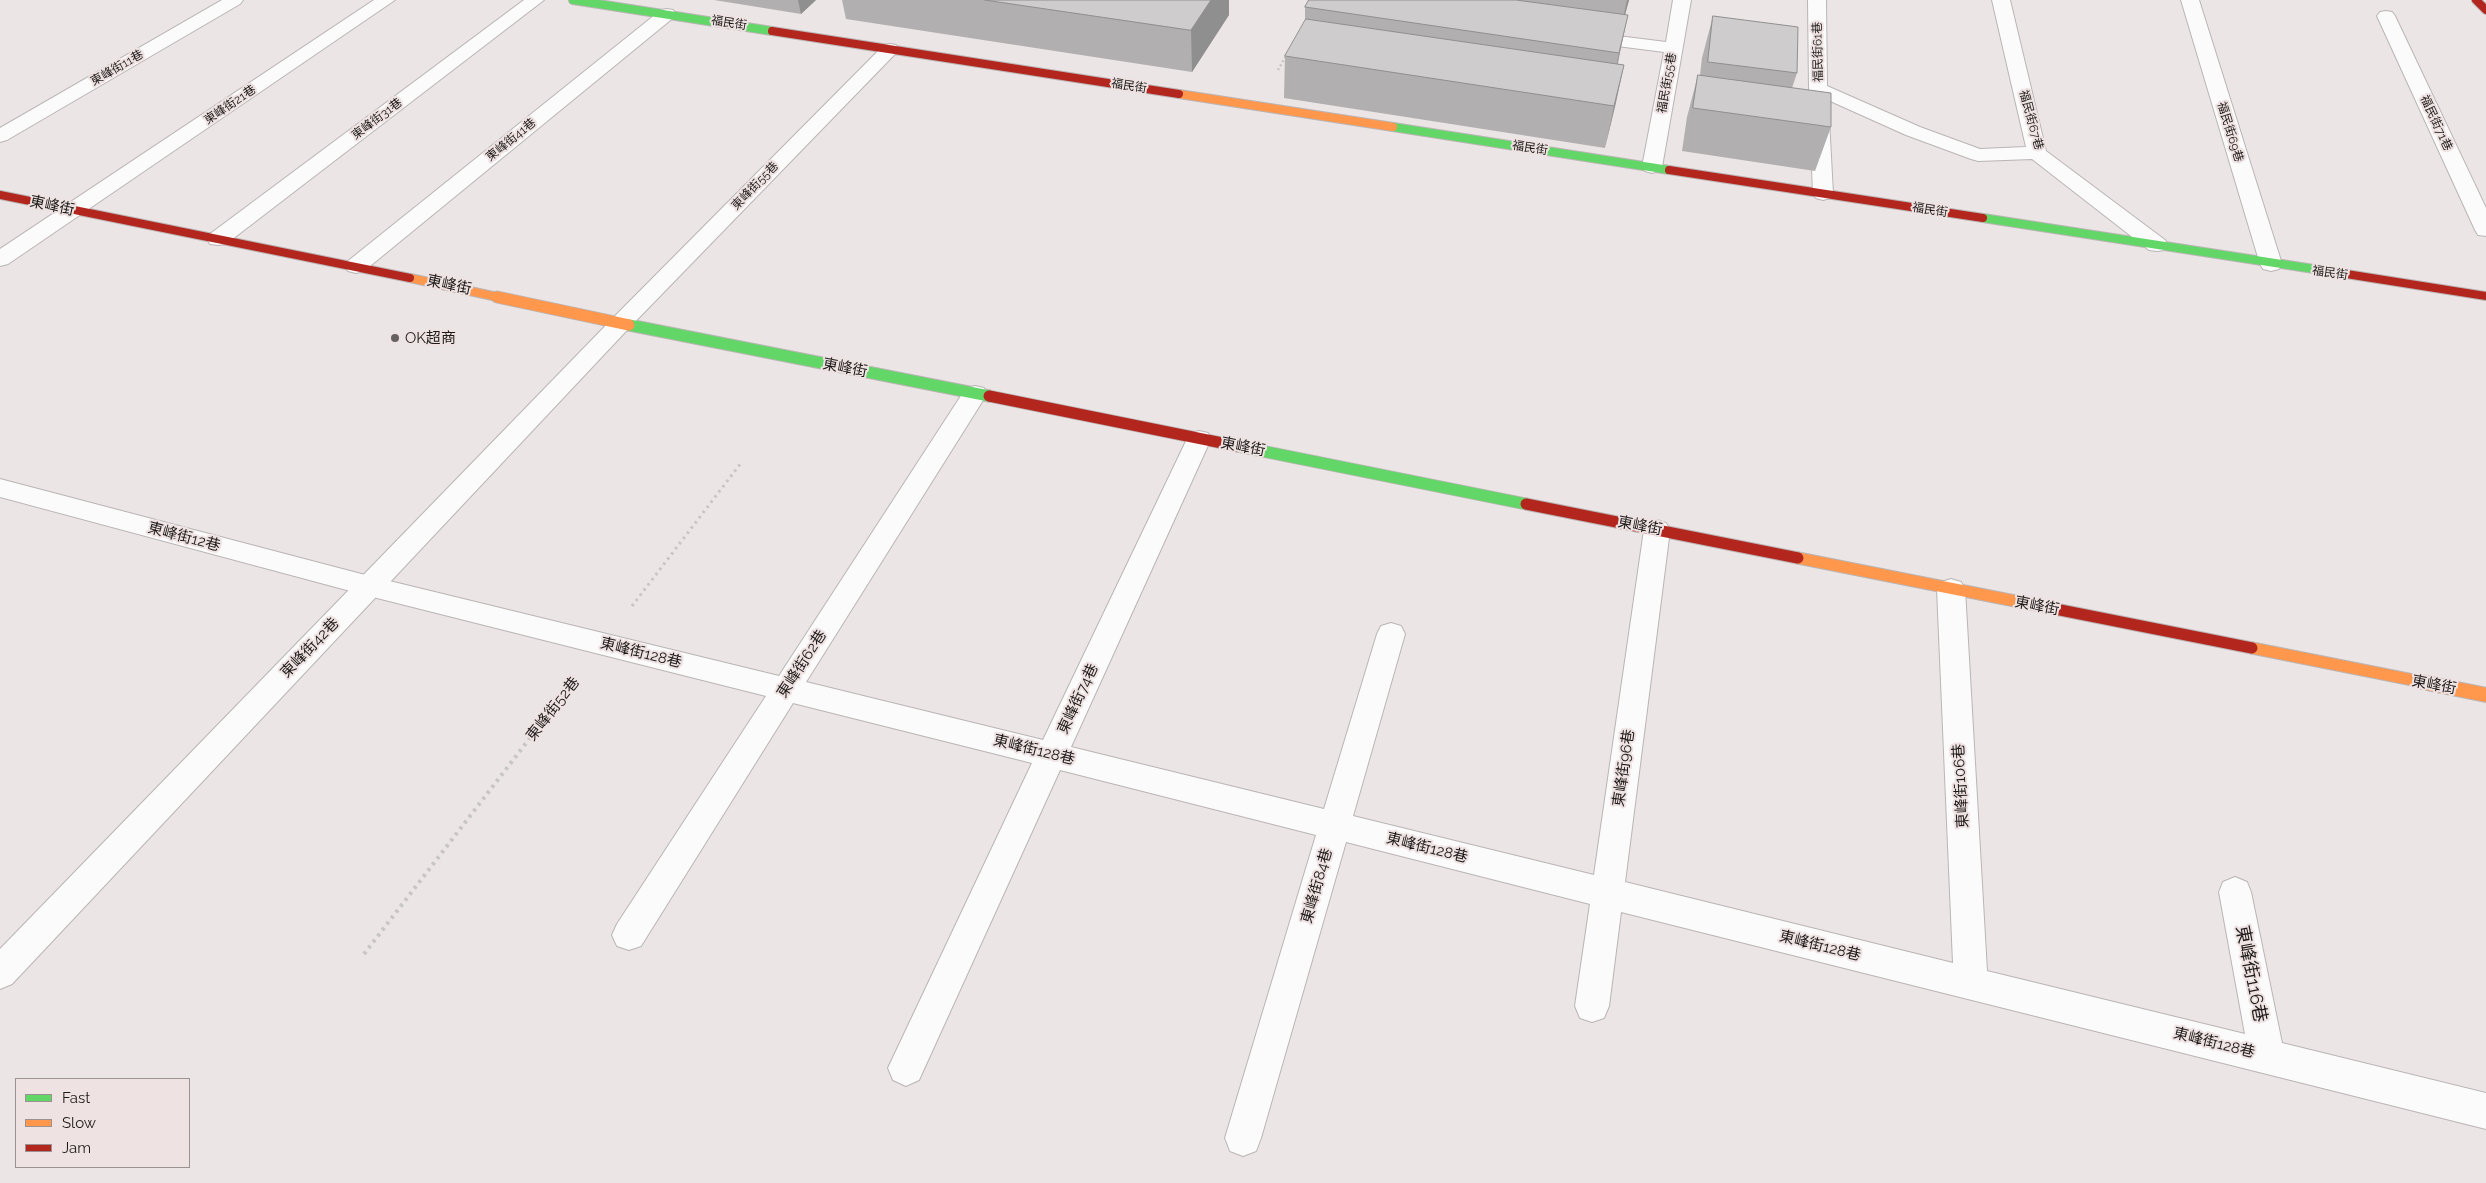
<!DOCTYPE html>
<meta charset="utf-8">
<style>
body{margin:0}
#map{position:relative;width:2486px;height:1183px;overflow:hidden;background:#ebe5e5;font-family:Raleway,sans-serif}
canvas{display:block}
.legend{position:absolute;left:15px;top:1078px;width:175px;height:90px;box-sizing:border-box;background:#eee3e2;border:1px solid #9b9392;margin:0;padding:6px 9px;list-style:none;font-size:15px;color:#1e1a1a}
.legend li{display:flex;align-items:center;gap:10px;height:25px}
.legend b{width:25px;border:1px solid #9b9392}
</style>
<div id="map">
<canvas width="2486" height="1183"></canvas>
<ul class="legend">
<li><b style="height:6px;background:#63d668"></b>Fast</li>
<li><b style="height:6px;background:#ff974d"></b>Slow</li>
<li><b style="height:6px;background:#b3261e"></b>Jam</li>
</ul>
</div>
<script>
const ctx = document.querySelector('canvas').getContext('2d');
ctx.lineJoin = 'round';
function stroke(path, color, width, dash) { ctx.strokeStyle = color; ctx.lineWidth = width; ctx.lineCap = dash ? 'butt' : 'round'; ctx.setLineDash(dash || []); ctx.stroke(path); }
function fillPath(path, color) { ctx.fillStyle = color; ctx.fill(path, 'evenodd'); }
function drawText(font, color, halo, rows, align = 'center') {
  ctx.font = font + ' Raleway,"Noto Sans TC",sans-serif'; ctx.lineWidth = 4; ctx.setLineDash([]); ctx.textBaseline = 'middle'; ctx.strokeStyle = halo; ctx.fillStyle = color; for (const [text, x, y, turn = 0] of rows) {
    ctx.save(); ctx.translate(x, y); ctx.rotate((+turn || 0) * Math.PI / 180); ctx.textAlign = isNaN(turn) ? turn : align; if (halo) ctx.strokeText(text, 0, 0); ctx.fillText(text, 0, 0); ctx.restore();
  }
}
const pathFar2 = new Path2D(`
 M1278,70L1286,56`);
const pathFar1 = new Path2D(`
 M632,606L741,463`);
const path = new Path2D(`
 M364,954L573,682`);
const lane = new Path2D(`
 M222,0H243L240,4L7,140L0,142V128Z
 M374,0H395L8,264L0,266V249Z
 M524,0H544L226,244L218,245L210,244L207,239L210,234Z
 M1673,0H1691L1662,167L1659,171L1652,173L1645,171L1642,167L1664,52L1586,42L1580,41L1577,37L1580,33L1586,32L1666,42Z
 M1808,0H1826L1827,86L1920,127L1980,149L2026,147L1992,0H2010L2046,151L2165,240L2168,245L2165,250L2157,251L2149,250L2032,159L1978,161L1971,159L1906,135L1828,100L1833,194L1830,198L1823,200L1816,198L1813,194L1809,89Z
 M2181,0H2199L2282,264L2279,269L2271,271L2263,269L2260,264Z
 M667,9L673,10L676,14L673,18L364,271L356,273L348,271L345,266L348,261L661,10Z
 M2386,11L2392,12L2395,16L2486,208V236L2478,235L2475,230L2377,16L2380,12Z
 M975,386L984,388L987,394L806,682L1043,740L1187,439L1190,433L1199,431L1208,433L1211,439L1071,747L1324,809L1377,634L1381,626L1391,623L1401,626L1405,634L1353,816L1594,875L1644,530L1648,523L1657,520L1666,523L1670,530L1625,882L1953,963L1937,589L1941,582L1951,579L1961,582L1965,589L1987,971L2245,1034L2219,892L2223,882L2235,877L2247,882L2251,892L2282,1043L2486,1093V1129L1621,912L1609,1006L1604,1018L1592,1022L1580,1018L1575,1006L1590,904L1346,842L1261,1138L1256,1151L1243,1156L1230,1151L1225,1138L1316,835L1060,770L919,1080L906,1086L893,1080L888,1068L1032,763L793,703L641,946L629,950L617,946L612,935L617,924L766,696L369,596L0,497V479L369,576L779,676L966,388Z`);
const street = new Path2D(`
 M890,44L896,45L899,49L896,53L629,328L12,984L0,989V949L613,318L884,45Z`);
const fastFar1 = new Path2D(`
 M573,0L772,31
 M1393,127L1669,170
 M1983,218L2340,273`);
const fast = new Path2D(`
 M629,325L989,396
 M1237,446L1526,504`);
const slowFar2 = new Path2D(`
 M1179,94L1393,127
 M410,278L502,298`);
const slowFar1 = new Path2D(`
 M497,297L629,325
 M1798,558L2025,603
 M2252,648L2428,683`);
const slow = new Path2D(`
 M2422,682L2486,695`);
const jamFar1 = new Path2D(`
 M2476,0L2486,10
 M772,31L1179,94
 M1669,170L1983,218
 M0,195L410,278
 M2340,273L2486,296`);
const jam = new Path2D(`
 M989,396L1237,446
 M1526,504L1798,558
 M2025,603L2252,648`);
const wall = new Path2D(`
 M714,0H816L801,14Z
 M842,0H1229V15L1192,72L846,19Z
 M1309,0H1629L1625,15L1618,64L1624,65L1605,148L1284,98L1285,56L1305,22V7Z
 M1713,16L1797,73L1792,88L1831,127L1815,171L1682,151L1687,117L1698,75H1700L1702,58Z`);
const shadedWall = new Path2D(`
 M798,0H816L801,14Z
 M1211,0H1229V15L1192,72L1191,30Z
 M1627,0H1629L1620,33Z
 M1628,15L1619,57L1610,95L1619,53Z
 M1624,65L1615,107L1605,148L1614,106Z`);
const building = new Path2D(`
 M985,0H1211L1191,30Z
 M1309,0H1516L1628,15L1619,53L1305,7Z
 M1713,16L1798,27L1797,73L1708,62Z
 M1306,19L1624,65L1614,106L1285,56Z
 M1698,75L1831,93V127L1693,108Z`);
const markers = [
 [395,338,5,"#666161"]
];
const farStreetnames = [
 ["福民街",729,23,9],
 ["福民街61巷",1818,52,-91],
 ["東峰街11巷",117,68,-30],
 ["福民街55巷",1667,83,-80],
 ["福民街",1129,86,9],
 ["東峰街21巷",230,105,-34],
 ["東峰街31巷",377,119,-37],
 ["福民街67巷",2031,120,75],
 ["福民街71巷",2436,123,65],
 ["福民街69巷",2230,132,73],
 ["東峰街41巷",511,140,-39],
 ["福民街",1530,148,9],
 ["東峰街55巷",755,186,-46],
 ["福民街",1930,210,9],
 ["福民街",2330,273,8]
];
const streetNames = [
 ["東峰街",52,206,12],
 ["東峰街",449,285,12],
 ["東峰街",845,368,11],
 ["東峰街",1243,447,11],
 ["東峰街",1640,526,11],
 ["東峰街12巷",184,537,15],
 ["東峰街",2037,606,11],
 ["東峰街42巷",310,648,-46],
 ["東峰街128巷",641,653,14],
 ["東峰街62巷",802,664,-57],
 ["東峰街",2434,685,11],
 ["東峰街74巷",1078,699,-65],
 ["東峰街52巷",553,709,-52],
 ["東峰街128巷",1034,750,14],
 ["東峰街96巷",1624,768,-82],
 ["東峰街106巷",1961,786,-93],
 ["東峰街128巷",1427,848,14],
 ["東峰街84巷",1317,886,-74],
 ["東峰街128巷",1820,946,14],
 ["東峰街128巷",2214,1043,14]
];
const poiNames = [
 ["OK超商",405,338]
];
const nearStreetnames = [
 ["東峰街116巷",2251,974,79]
];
stroke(lane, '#bab5b5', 2);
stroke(street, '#bab5b5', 2);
stroke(fastFar1, '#bab5b5', 10);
stroke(fast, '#bab5b5', 13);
stroke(slowFar2, '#bab5b5', 10);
stroke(slowFar1, '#bab5b5', 13);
stroke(slow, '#bab5b5', 16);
stroke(jamFar1, '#bab5b5', 10);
stroke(jam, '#bab5b5', 13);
stroke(pathFar2, '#c8c5c5', 2.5, [2, 2.5]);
stroke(pathFar1, '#c8c5c5', 3, [2.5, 4]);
stroke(path, '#c8c5c5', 4, [3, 4.5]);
fillPath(lane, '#fcfbfb');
fillPath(street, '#fcfbfb');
stroke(fastFar1, '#63d668', 8);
stroke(fast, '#63d668', 11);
stroke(slowFar2, '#ff974d', 8);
stroke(slowFar1, '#ff974d', 11);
stroke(slow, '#ff974d', 14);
stroke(jamFar1, '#b3261e', 8);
stroke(jam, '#b3261e', 11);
fillPath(wall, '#b1afb0');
fillPath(shadedWall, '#908f90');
fillPath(building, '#cecccd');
stroke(building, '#908f90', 1);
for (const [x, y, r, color] of markers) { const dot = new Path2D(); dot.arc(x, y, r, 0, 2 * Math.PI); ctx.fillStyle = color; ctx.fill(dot); stroke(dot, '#eee3e2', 2); }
drawText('12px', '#1e1a1a', '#eee3e2', farStreetnames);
drawText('15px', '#1e1a1a', '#eee3e2', streetNames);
drawText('15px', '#1e1a1a', '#eee3e2', poiNames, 'left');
drawText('18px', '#1e1a1a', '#eee3e2', nearStreetnames);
</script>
